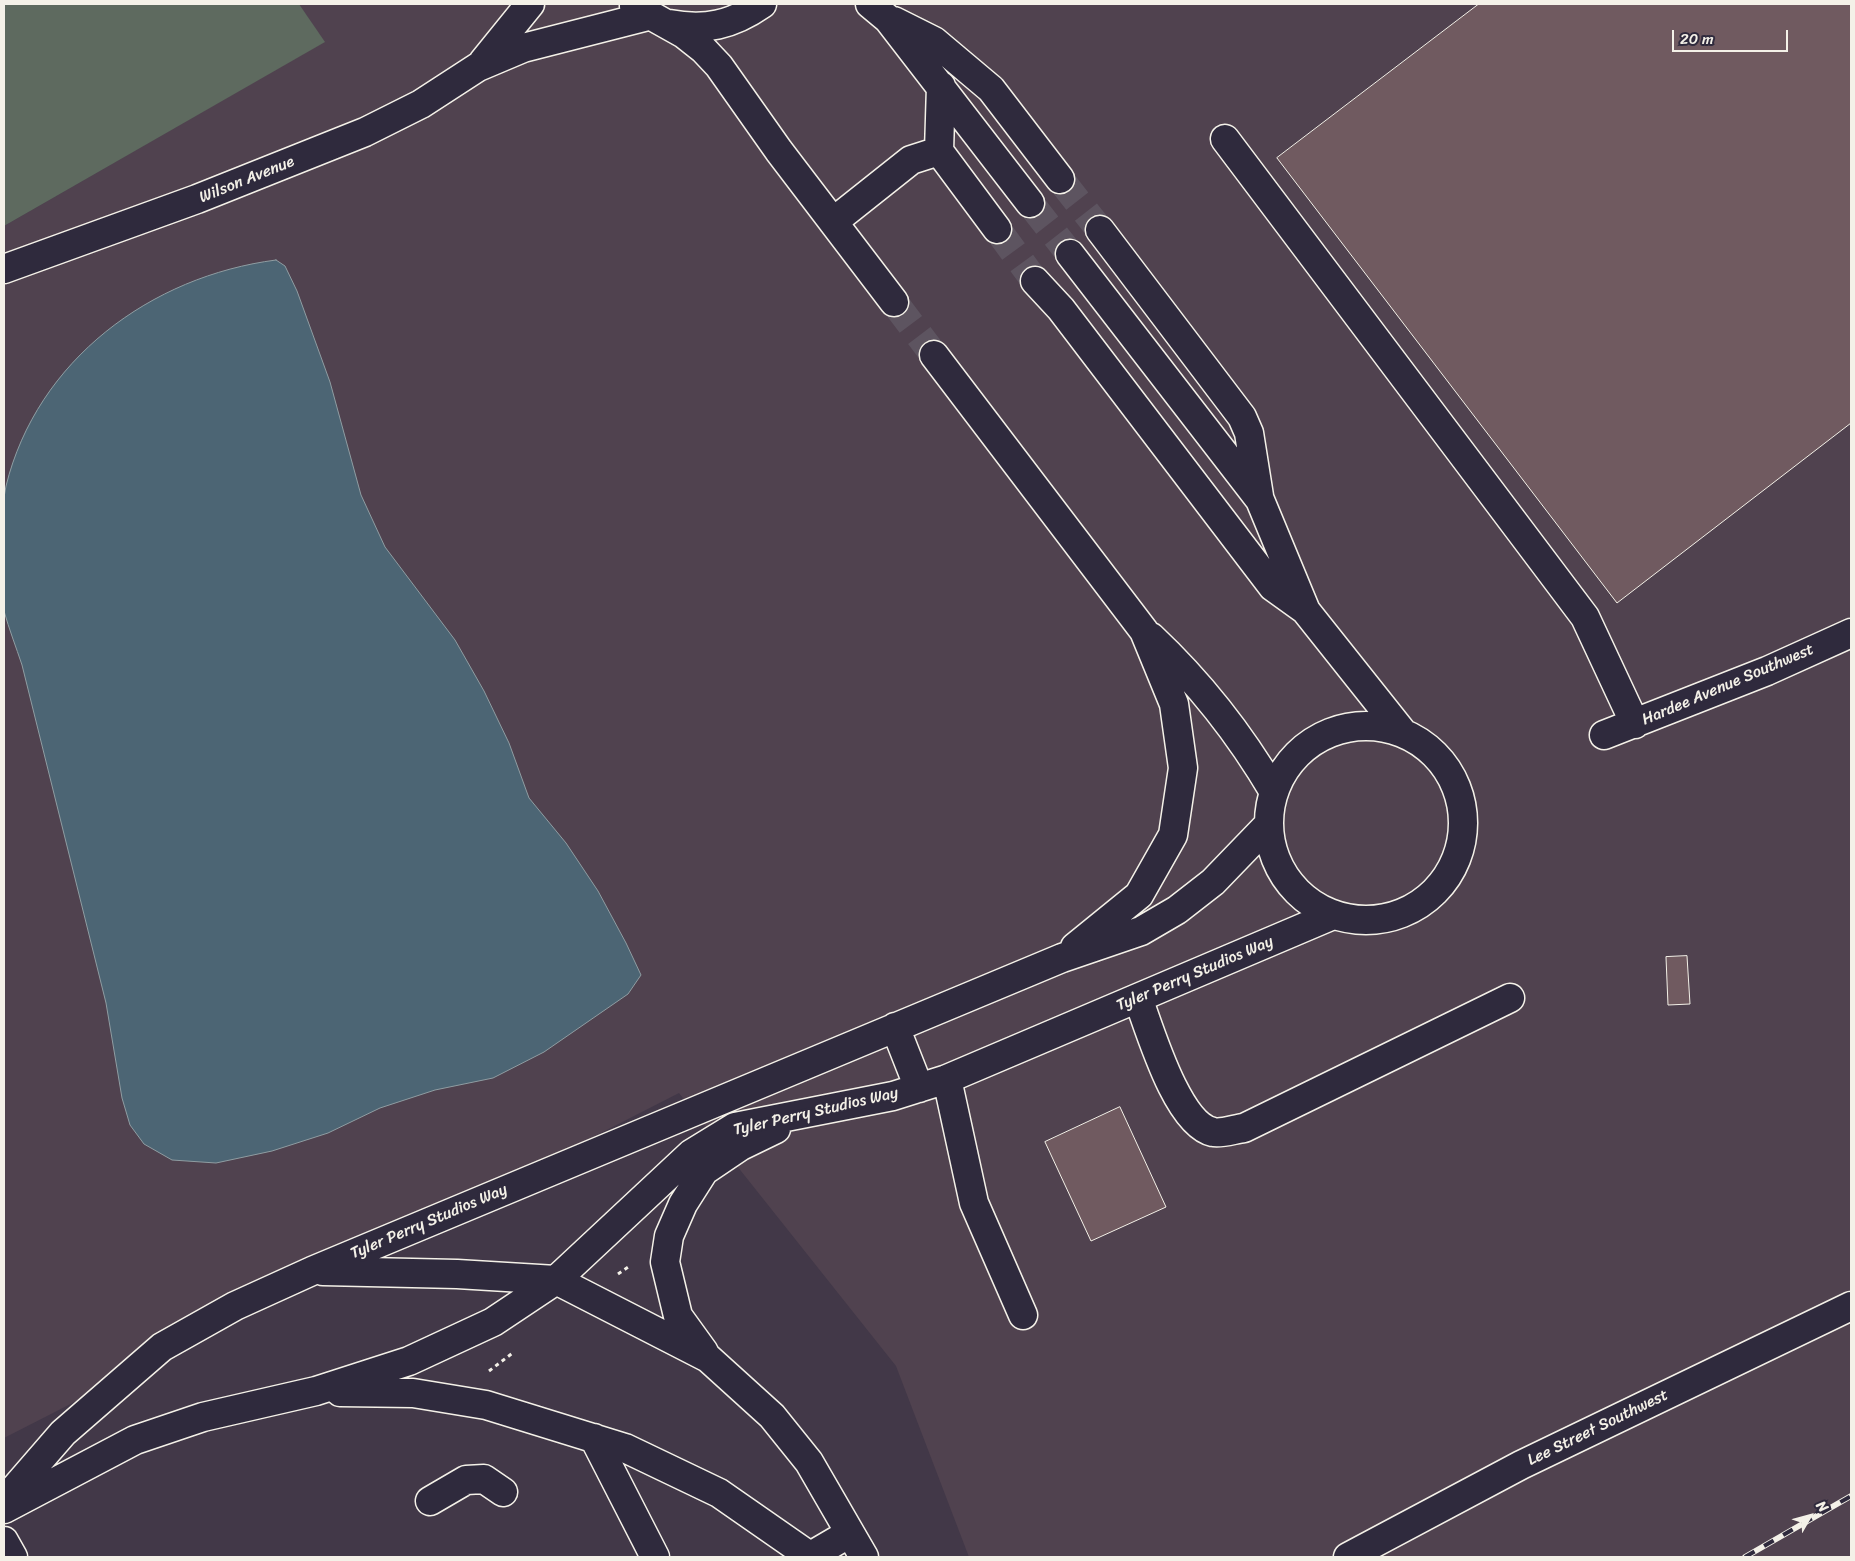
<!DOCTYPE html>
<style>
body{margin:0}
#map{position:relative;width:1855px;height:1561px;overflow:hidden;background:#423848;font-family:Sriracha,sans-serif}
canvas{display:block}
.frame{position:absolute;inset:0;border:5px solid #f4f1e8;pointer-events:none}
.north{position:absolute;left:1785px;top:1491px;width:50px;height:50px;-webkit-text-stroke:4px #2f2a3d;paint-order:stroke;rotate:52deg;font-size:14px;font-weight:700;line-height:20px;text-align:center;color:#f4f1e8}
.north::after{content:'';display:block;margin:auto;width:18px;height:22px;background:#f4f1e8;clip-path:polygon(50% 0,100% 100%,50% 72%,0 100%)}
.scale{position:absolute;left:1672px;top:30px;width:116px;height:22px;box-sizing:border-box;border:2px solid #f4f1e8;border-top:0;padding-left:6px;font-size:15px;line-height:18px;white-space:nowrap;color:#f4f1e8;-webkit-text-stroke:4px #2f2a3d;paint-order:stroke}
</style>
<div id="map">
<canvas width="1855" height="1561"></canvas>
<div class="frame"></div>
<div class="north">N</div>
<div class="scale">20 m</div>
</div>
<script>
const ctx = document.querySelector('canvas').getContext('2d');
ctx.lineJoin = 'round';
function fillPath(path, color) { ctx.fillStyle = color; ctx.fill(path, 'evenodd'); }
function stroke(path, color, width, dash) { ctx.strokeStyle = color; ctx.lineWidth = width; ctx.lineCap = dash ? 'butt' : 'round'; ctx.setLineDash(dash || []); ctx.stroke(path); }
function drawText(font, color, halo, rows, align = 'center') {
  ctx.font = font + ' Sriracha,sans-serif'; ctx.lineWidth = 5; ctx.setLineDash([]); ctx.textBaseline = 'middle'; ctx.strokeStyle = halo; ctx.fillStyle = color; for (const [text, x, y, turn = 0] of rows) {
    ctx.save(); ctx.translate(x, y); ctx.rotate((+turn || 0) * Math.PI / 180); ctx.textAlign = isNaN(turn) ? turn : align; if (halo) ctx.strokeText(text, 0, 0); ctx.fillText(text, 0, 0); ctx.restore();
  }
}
const built = new Path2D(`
 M299,4H1851V1557H969L896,1366L679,1093L4,1438V226L324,42Z`);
const green = new Path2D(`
 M4,4H299L325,42L4,226Z`);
const water = new Path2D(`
 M276,260L285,266L297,291L330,382L361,495L385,547L455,640L484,691L509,743L529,798L566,843L598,891L626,943L641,975L628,994L544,1052L493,1078L435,1090L380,1108L328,1133L272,1151L216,1163L172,1160L144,1144L130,1125L122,1098L106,1003L22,665C16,647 9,629 4,611C2,599 4,585 4,573C4,545 0,513 6,486C37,360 151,276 276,260Z`);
const building = new Path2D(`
 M1479,4H1851V423L1617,603L1277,158Z
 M1687,956L1690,1004L1668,1005L1666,957Z
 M1120,1107L1166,1207L1091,1241L1045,1142Z`);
const minorTunnel = new Path2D(`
 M1060,179L1100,230
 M1030,203L1070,254
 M997,229L1035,281
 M894,302L934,355`);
const path = new Path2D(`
 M618,1274L631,1265
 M489,1371L514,1352`);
const minor = new Path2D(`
 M870,4L888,19L1030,203
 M634,6L684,34L703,49L719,66L779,151L894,302
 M894,21L934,41L991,89L1060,179
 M669,24C705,31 732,25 762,4
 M483,62L530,4
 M941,86L939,151L997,229
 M1225,139L1585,617L1635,724
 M833,222L911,160L939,151
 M1100,230L1242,417L1249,433L1259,496
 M1070,254L1260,500L1306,611L1403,733
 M4,269L197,199L365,132L421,104L478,67L523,48L648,16
 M1035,281L1061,309L1273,587L1305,610
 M934,355L1144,631L1174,704L1183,768L1173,835L1139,895L1075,947
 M1151,637C1200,683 1240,734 1274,792
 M1269 823a97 97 0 1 1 194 0a97 97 0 1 1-194 0Z
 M1604,735L1767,671L1851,633
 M1138,998C1150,1030 1177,1124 1213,1132C1221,1134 1235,1129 1244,1128L1510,998
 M895,1027L919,1088
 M947,1079L974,1203L1023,1315
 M323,1271L457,1274L556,1280L708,1358L772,1416L809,1462L864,1557
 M704,1352L678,1316L665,1262L669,1236L683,1204L704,1171L741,1146L776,1129
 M340,1392L413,1393L486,1405L625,1448L719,1493L811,1557
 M594,1438L655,1557
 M4,1501L63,1433L162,1347L235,1306L312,1271L1062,958L1141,931L1177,910L1213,882L1269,824
 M430,1501L466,1480L484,1479L503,1492
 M4,1509L135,1440L203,1417L316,1391L409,1361L493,1322L556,1280L691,1154L735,1127L893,1096L947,1079L1333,915
 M4,1541L13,1557
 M809,1557L850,1533`);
const major = new Path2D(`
 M1348,1557L1521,1465L1851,1306`);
const rail = new Path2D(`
 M1745,1557L1851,1496`);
const streetNames = [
 ["Wilson Avenue",247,180,-22],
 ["Hardee Avenue Southwest",1728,685,-23],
 ["Tyler Perry Studios Way",1195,974,-23],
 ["Tyler Perry Studios Way",816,1112,-13],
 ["Tyler Perry Studios Way",429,1222,-23],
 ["Lee Street Southwest",1598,1428,-26]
];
fillPath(built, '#50424f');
fillPath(green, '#5e6a5f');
fillPath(water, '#4c6574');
stroke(water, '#8f9da2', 1);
fillPath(building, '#705a60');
stroke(building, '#f4f1e8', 1);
stroke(minorTunnel, '#5d5460', 28, [28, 14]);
stroke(minor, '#f4f1e8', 31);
stroke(major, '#f4f1e8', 31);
stroke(path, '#f4f1e8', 3, [4, 4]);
stroke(minor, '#2f2a3d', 28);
stroke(major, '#2f2a3d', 28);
stroke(rail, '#f4f1e8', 5.5);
stroke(rail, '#2f2a3d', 4, [11]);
drawText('16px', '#f4f1e8', '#2f2a3d', streetNames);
</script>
